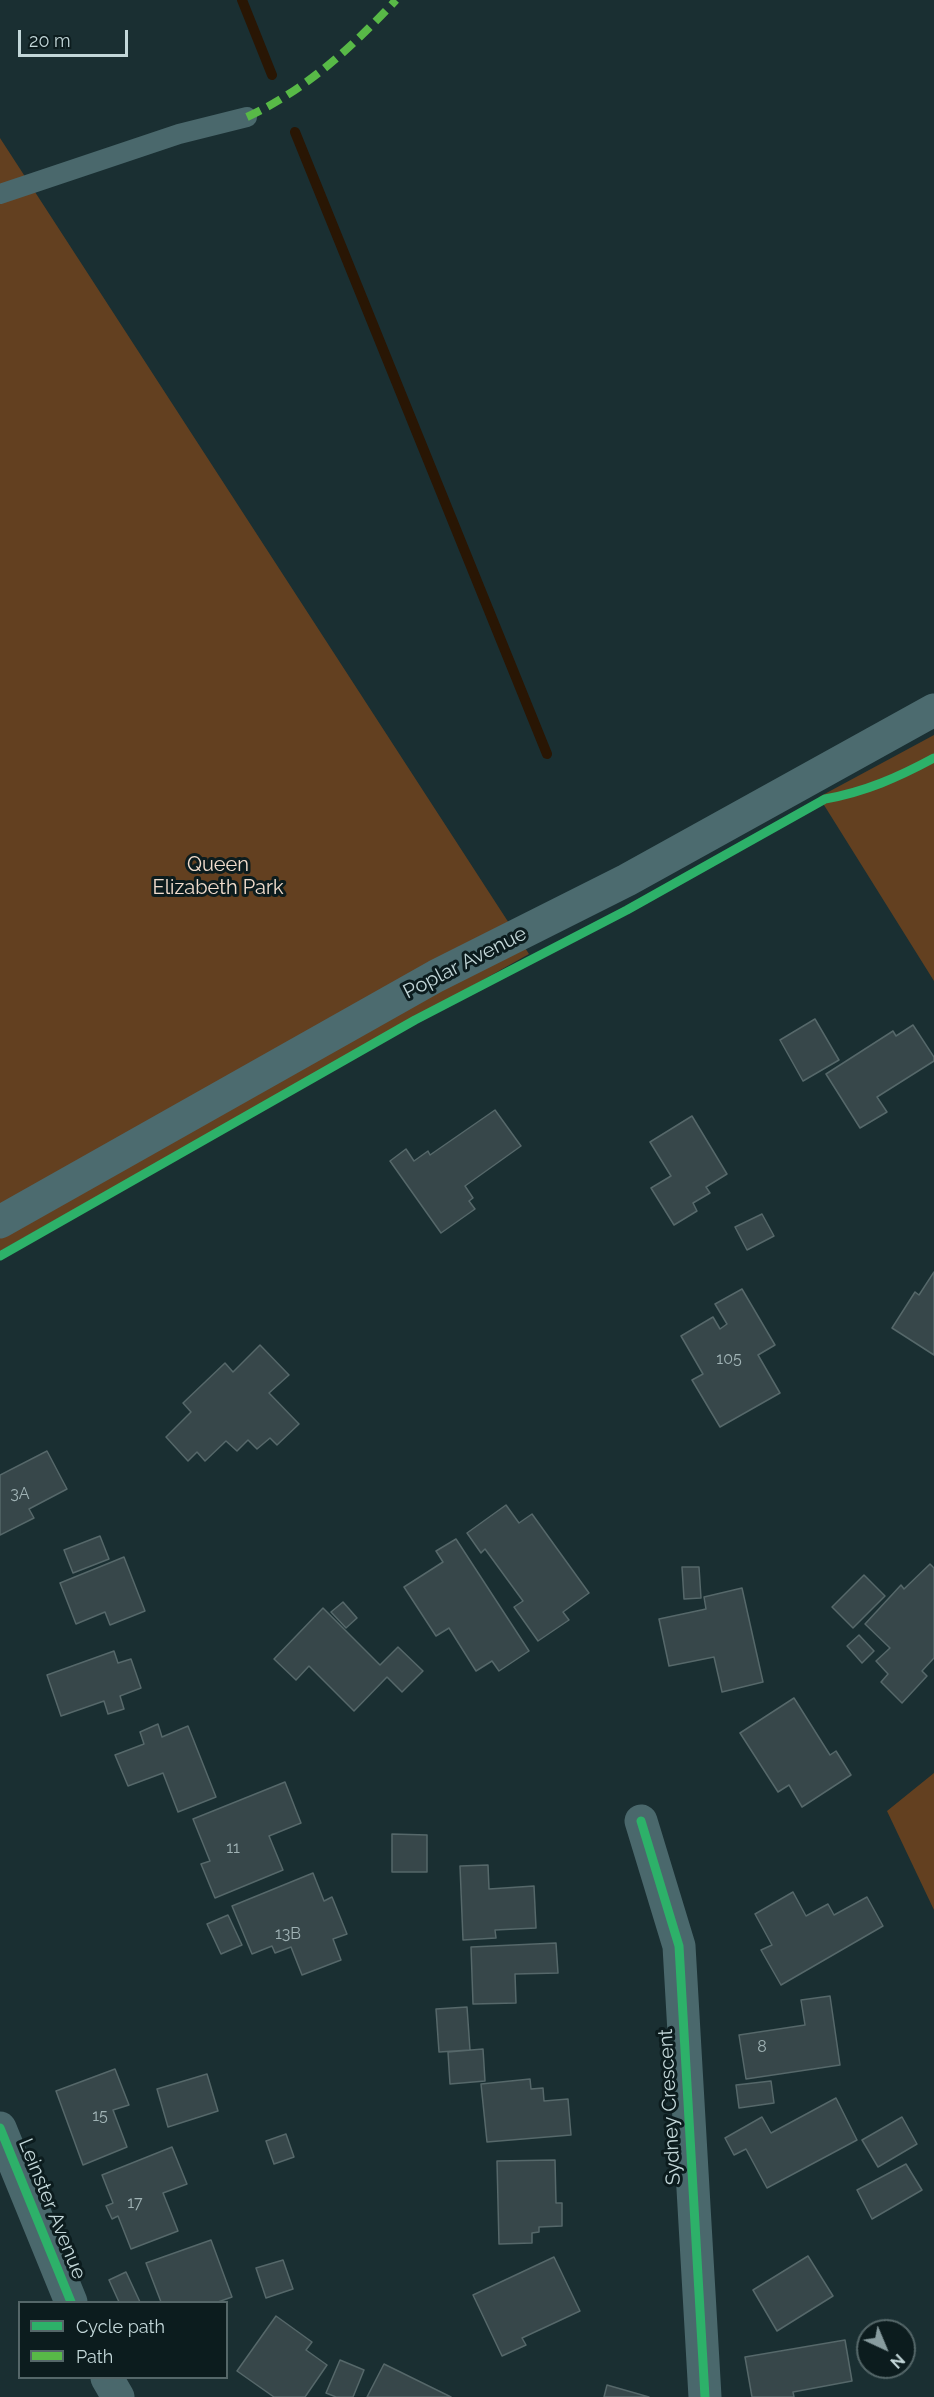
<!DOCTYPE html>
<style>
body{margin:0}
#map{position:relative;width:934px;height:2397px;overflow:hidden;background:#1a2f32;font-family:Raleway,sans-serif}
canvas{display:block}
.legend{position:absolute;left:18px;top:2301px;width:210px;height:78px;box-sizing:border-box;background:#0c1c1e;border:2px solid #556769;margin:0;padding:8px 10px;list-style:none;font-size:18px;color:#c3d7d9}
.legend li{display:flex;align-items:center;gap:12px;height:30px}
.legend b{width:30px;border:2px solid #556769}
.north{position:absolute;left:856px;top:2319px;width:60px;height:60px;box-sizing:border-box;background:#0c1c1e;border:2px solid #556769;border-radius:50%;rotate:136deg;font-size:16px;font-weight:700;line-height:24px;text-align:center;color:#c3d7d9}
.north::after{content:'';display:block;margin:auto;width:21px;height:27px;background:#889c9f;clip-path:polygon(50% 0,100% 100%,50% 72%,0 100%)}
.scale{position:absolute;left:18px;top:30px;width:110px;height:27px;box-sizing:border-box;border:3px solid #c3d7d9;border-top:0;padding-left:8px;font-size:18px;line-height:21px;white-space:nowrap;color:#c3d7d9;-webkit-text-stroke:4px #0c1c1e;paint-order:stroke}
</style>
<div id="map">
<canvas width="934" height="2397"></canvas>
<ul class="legend">
<li><b style="height:8px;background:#2db169"></b>Cycle path</li>
<li><b style="height:8px;background:#58b947"></b>Path</li>
</ul>
<div class="north">N</div>
<div class="scale">20 m</div>
</div>
<script>
const ctx = document.querySelector('canvas').getContext('2d');
ctx.lineJoin = 'round';
function fillPath(path, color) { ctx.fillStyle = color; ctx.fill(path, 'evenodd'); }
function stroke(path, color, width, dash) { ctx.strokeStyle = color; ctx.lineWidth = width; ctx.lineCap = dash ? 'butt' : 'round'; ctx.setLineDash(dash || []); ctx.stroke(path); }
function drawText(font, color, halo, rows, align = 'center') {
  ctx.font = font + ' Raleway,sans-serif'; ctx.lineWidth = 6; ctx.setLineDash([]); ctx.textBaseline = 'middle'; ctx.strokeStyle = halo; ctx.fillStyle = color; for (const [text, x, y, turn = 0] of rows) {
    ctx.save(); ctx.translate(x, y); ctx.rotate((+turn || 0) * Math.PI / 180); ctx.textAlign = isNaN(turn) ? turn : align; if (halo) ctx.strokeText(text, 0, 0); ctx.fillText(text, 0, 0); ctx.restore();
  }
}
const green = new Path2D(`
 M0,138L529,954L0,1251Z
 M934,735V981L819,797Z
 M934,1773V1910L887,1811Z`);
const stream = new Path2D(`
 M242,0L272,75
 M295,132L547,754`);
const building = new Path2D(`
 M815,1019L839,1060L803,1081L780,1040Z
 M913,1025L934,1057V1061L877,1097L887,1112L860,1128L826,1074L893,1031L896,1036Z
 M495,1110L521,1146L465,1186L473,1198L469,1201L475,1209L441,1233L390,1161L406,1149L414,1161L428,1151L430,1155Z
 M692,1116L727,1174L706,1187L710,1193L693,1203L697,1211L674,1225L651,1188L671,1176L650,1142Z
 M762,1214L774,1236L747,1250L735,1227Z
 M934,1272V1355L892,1328L915,1292L919,1295Z
 M742,1289L775,1345L758,1355L780,1393L720,1427L692,1380L703,1374L681,1336L713,1317L720,1329L727,1324L715,1304Z
 M260,1345L289,1375L269,1393L299,1424L277,1445L270,1438L257,1449L248,1440L237,1451L226,1441L205,1461L197,1452L188,1461L166,1437L191,1412L183,1403L225,1363L233,1372Z
 M47,1451L67,1489L29,1509L34,1518L0,1535V1475Z
 M506,1505L519,1523L532,1514L589,1593L563,1612L569,1620L538,1641L514,1607L523,1601L485,1549L481,1553L467,1533Z
 M100,1536L109,1559L73,1573L64,1550Z
 M456,1539L529,1651L499,1671L492,1661L476,1671L449,1628L436,1636L404,1587L443,1562L436,1551Z
 M124,1557L145,1611L110,1625L105,1612L76,1624L60,1583Z
 M930,1564L934,1568V1658L922,1671L927,1676L902,1703L881,1682L888,1674L876,1661L890,1648L865,1624L901,1585L904,1589Z
 M682,1567H699L701,1598L684,1599Z
 M864,1575L885,1596L853,1628L832,1607Z
 M742,1588L763,1682L722,1692L714,1657L669,1666L659,1619L706,1609L704,1597Z
 M343,1602L357,1618L346,1628L331,1612Z
 M323,1608L380,1665L398,1647L423,1671L402,1692L387,1677L354,1711L309,1666L296,1680L274,1659Z
 M859,1635L874,1651L862,1663L847,1646Z
 M114,1651L118,1663L131,1659L141,1688L120,1696L124,1709L108,1714L104,1701L61,1716L47,1675Z
 M794,1698L830,1755L836,1751L851,1775L802,1807L789,1785L778,1792L740,1733Z
 M158,1724L162,1737L188,1726L216,1797L178,1812L163,1773L128,1786L115,1755L144,1744L140,1732Z
 M285,1782L301,1823L269,1836L283,1870L215,1898L201,1864L210,1861L193,1819Z
 M392,1834L427,1835V1872H392Z
 M488,1865L489,1889L534,1886L536,1928L495,1930L496,1938L463,1940L460,1866Z
 M313,1873L324,1901L332,1897L347,1934L333,1939L341,1960L302,1975L291,1947L275,1953L272,1946L252,1954L232,1906Z
 M793,1892L806,1916L828,1904L834,1915L867,1897L883,1926L781,1985L761,1950L772,1945L755,1914Z
 M228,1915L242,1945L221,1954L207,1924Z
 M556,1943L558,1973L515,1974L516,2003L473,2004L471,1947Z
 M830,1996L840,2065L746,2079L739,2035L805,2025L801,2000Z
 M467,2007L470,2050L439,2052L436,2009Z
 M483,2049L485,2081L450,2084L448,2052Z
 M115,2069L129,2105L113,2110L127,2147L83,2165L56,2091Z
 M207,2074L218,2111L168,2127L157,2089Z
 M530,2079L531,2089L543,2088L544,2101L568,2099L571,2135L487,2142L481,2084Z
 M771,2081L774,2103L739,2108L736,2085Z
 M836,2098L857,2140L767,2188L746,2149L734,2155L725,2138L762,2117L771,2133Z
 M902,2117L917,2144L878,2167L862,2140Z
 M286,2134L294,2157L274,2164L266,2141Z
 M172,2147L187,2184L163,2193L178,2231L131,2249L118,2216L112,2219L106,2206L113,2203L102,2175Z
 M555,2160L556,2203H562V2226L539,2227V2232L532,2233V2243L499,2244L497,2161Z
 M906,2164L922,2190L872,2219L857,2190Z
 M211,2240L232,2297L218,2302H161L146,2263Z
 M808,2256L833,2296L777,2331L753,2290Z
 M554,2257L580,2311L522,2338L526,2345L502,2356L473,2295Z
 M283,2260L293,2289L266,2298L256,2268Z
 M126,2272L140,2302H119L109,2280Z
 M276,2316L312,2342L306,2350L327,2365L305,2397H274L237,2371Z
 M845,2340L852,2381L793,2392L794,2397H752L745,2357Z
 M340,2360L364,2370L353,2397H336L326,2393Z
 M384,2364L451,2397H367Z
 M607,2385L649,2397H604Z`);
const lane = new Path2D(`
 M0,194L179,134L247,117`);
const street = new Path2D(`
 M641,1821L679,1946L705,2397
 M0,2128L71,2302
 M107,2378L118,2397`);
const secondary = new Path2D(`
 M0,1222L436,976L627,880L934,710`);
const quiet = new Path2D(`
 M247,117C306,90 352,47 396,0`);
const cycleway = new Path2D(`
 M0,1256L415,1020L627,910L825,799C865,792 899,777 934,758
 M641,1821L679,1946L705,2397
 M0,2128L71,2302`);
const numberNames = [
 ["105",729,1359],
 ["3A",20,1494],
 ["11",233,1848],
 ["13B",288,1934],
 ["8",762,2047],
 ["15",100,2116],
 ["17",135,2203]
];
const parkNames = [
 ["Queen",218,865],
 ["Elizabeth Park",218,888]
];
const streetNames = [
 ["Poplar Avenue",465,963,-27],
 ["Sydney Crescent",670,2107,-93],
 ["Leinster Avenue",52,2209,68]
];
fillPath(green, '#634020');
stroke(stream, '#291604', 10);
fillPath(building, '#37474a');
stroke(building, '#56686a', 1.5);
stroke(lane, '#4a686c', 20);
stroke(street, '#4a686c', 33);
stroke(secondary, '#4c6b6f', 33);
stroke(quiet, '#58b947', 8, [15, 8]);
stroke(cycleway, '#2db169', 9);
drawText('16px', '#a0b3b5', null, numberNames);
drawText('20px', '#f2ddcd', '#0c1c1e', parkNames);
drawText('20px', '#c3d7d9', '#0c1c1e', streetNames);
</script>
